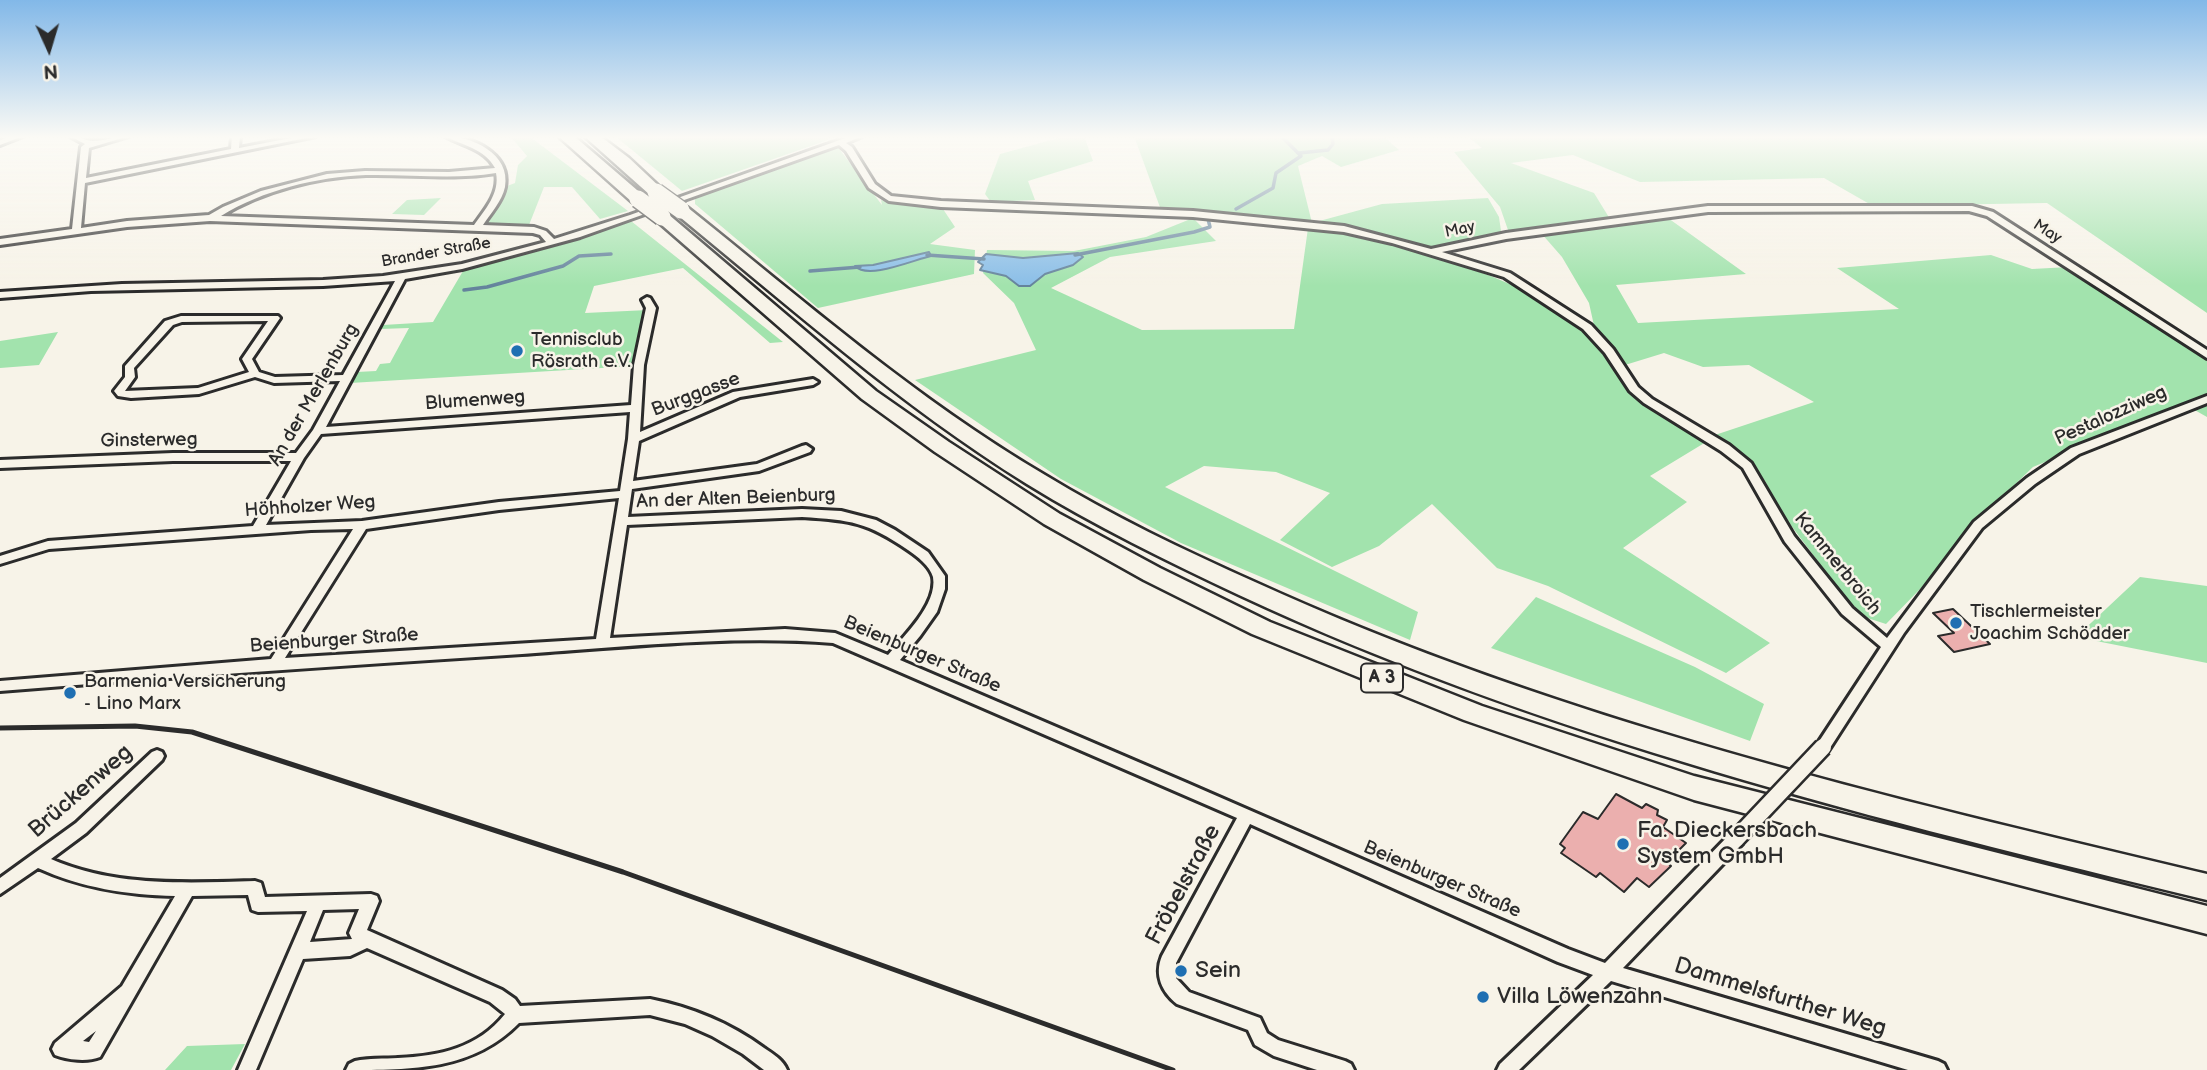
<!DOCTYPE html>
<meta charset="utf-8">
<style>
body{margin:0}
#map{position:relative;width:2207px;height:1070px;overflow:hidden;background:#f7f3e8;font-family:"Balsamiq Sans",sans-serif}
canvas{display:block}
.north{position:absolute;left:14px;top:14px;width:70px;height:70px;-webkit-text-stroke:5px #f7f3e8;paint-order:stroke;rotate:176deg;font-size:19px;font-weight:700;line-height:28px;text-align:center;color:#2b2b2b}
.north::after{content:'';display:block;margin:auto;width:24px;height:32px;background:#2b2b2b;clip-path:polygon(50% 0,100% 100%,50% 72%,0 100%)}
</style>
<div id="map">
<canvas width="2207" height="1070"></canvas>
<div class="north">N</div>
</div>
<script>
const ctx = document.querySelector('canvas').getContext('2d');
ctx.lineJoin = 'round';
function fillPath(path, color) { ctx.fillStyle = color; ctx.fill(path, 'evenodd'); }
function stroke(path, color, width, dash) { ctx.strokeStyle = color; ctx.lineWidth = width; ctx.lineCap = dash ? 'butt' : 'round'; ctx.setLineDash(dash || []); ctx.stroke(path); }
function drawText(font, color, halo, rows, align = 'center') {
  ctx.font = font + ' "Balsamiq Sans",sans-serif'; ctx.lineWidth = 5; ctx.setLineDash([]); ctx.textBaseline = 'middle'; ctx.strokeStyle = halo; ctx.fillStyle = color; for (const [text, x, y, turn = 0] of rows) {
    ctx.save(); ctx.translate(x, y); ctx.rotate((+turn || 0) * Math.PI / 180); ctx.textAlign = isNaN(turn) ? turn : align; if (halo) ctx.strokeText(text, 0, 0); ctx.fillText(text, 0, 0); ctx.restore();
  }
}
const green = new Path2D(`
 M510,136H529L628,211L600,219L572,187H544L529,225L488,226V220L507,186L515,183L518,165L527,156Z
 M615,136H825L828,140L682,191Z
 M1066,136H1084L1093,161L1028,181L1035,200L991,202L985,194L1000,154Z
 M1134,136H1383L1399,150L1341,167L1322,156L1298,166L1312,223L1382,204L1488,198L1499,217L1501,231L1498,235L1431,256C1486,273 1542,292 1586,330C1603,346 1613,368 1627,386C1644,409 1682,428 1706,442L1650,476L1687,502L1623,548L1770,643L1726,673L1548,586L1497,568L1432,504L1379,546L1332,567L1280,540L1330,493L1276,472L1204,466L1165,487L1418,612L1410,640L1181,543L1061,479L915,380L1036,350L1014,303L983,273L987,250L1074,251L1146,237L1193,218L1216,241L1110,257L1051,288L1142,330L1294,329L1308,228L1161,210Z
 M1467,136H2207V313L2047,203L1873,206L1824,178L1640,182L1573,155L1511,163L1594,193L1610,219L1513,232L1508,230L1500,207L1454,152L1482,148Z
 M837,146L882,205L881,200L891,203L941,206L955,227L930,244L975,250L974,274L818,308L695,204V195Z
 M441,198L424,215L392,214L407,200Z
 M1660,217L1668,218L1746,274L1616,285L1638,323L1899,309L1837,268L1991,255L2032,269L2069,267L2207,358V417L2184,404L2033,467L1975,523L1972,522L1923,586L1886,624L1858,615L1781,512L1765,481L1746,458L1712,436L1814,402L1749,365L1703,367L1664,353L1625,365L1595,330L1589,303L1562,257L1541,233Z
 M631,221L783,342L770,343L683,268L594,286L585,313L648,310L635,366L350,383L357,372L376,371L380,364L390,363L409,328L380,329L383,325L433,322L463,271L564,244Z
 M58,332L39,365L0,368V341Z
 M2140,577L2207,586V663L2076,637Z
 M1536,597L1695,667L1764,704L1750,741L1491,648Z
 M245,1044L231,1070H165L187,1046Z`);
const water = new Path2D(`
 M929,252L931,256C913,260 868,280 855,266L873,265Z
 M1078,253L1083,257L1073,265L1045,274L1030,286H1019L1006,276L980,270L983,265L978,262L986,254L1023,258Z`);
const stream = new Path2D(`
 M1299,153L1328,150L1333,144L1332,136
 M1236,209L1273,188L1276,173L1301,156L1281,136
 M927,255L984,259
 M1075,255L1194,232L1210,227L1208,219
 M810,271L860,267
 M464,290L487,287L563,266L579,256L611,254`);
const building = new Path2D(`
 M1953,609L1990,644L1954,652L1938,636L1954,633L1933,613Z
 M1616,794L1642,808L1646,804L1658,810L1657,815L1667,820L1663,827L1686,843L1667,862L1671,866L1649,887L1637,878L1624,892L1600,873L1596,877L1561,853L1565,848L1560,844L1583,812L1598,819Z`);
const street = new Path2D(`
 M12,136H23L0,145V140Z
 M70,136C80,136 86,141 93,141C103,141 116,136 129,136L89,148L86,178L231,149L232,136H240L239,148L301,136H316L85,183L81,228L127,221L209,215L223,207L261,191L327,174L365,171L449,172L495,168C484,148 463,146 445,136C472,136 511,154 505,187C502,201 491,213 483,225L534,227L546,231L554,239L630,215L851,136H862L846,143L852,147L875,184L891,196L941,201L1193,211L1344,226L1431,249L1506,233L1708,206H1972L1993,212L2207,350V358L1987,216L1969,211L1708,212L1506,239L1442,252L1510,273L1591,325L1613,349L1638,387L1652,399L1729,445L1751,463L1794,536L1852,608L1887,638L1974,522L2027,478L2071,448L2207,396V403L2079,454L2035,484L1982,528L1904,633L1828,751L1823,753L1818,751L1816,747L1818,743L1881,647L1842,614L1785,542L1743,468L1721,451L1644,403L1630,391L1605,353L1583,329L1504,277L1392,243L1344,232L1193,217L941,207L889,201L869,188L846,151L839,145L580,237L462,269L405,279L326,427L631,405L634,365L646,308L642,300L647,297L650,298L656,308L644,365L640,432L733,392L813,379L818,382L813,385L740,397L639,441L633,481L757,464L802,446L806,445L812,449L810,452L759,471L632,489L628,517L802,509L841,511L876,520L895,530L928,552L945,576V589L937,612L920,636L900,660L1187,783L1568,949L1605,963L1730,834L1736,832L1742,834L1744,839L1742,844L1623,968L1938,1061L1944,1064L1947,1070H1908L1611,981L1519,1070H1497L1500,1064L1593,975L1558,962L1250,824L1176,963V978L1189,992L1260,1018L1267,1033L1278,1040L1345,1061L1351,1064L1354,1070H1317L1274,1056L1255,1045L1248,1030L1177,1004C1162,992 1154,975 1162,956L1237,818L833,643C730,635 625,647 522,654C348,665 174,677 0,691V681L271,659L353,529L311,530L49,549L0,564V556L48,541L253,526L291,461H173L0,468V460L173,453H296L313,430L340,381L274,383L255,377L199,394L131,398L118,396L114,391L125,377V366L165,321L181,316H278L280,318L252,359L259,372L275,377L343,375L395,281L323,286L91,291L0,298V292L122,284L323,280L383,276L462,264L546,242L540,235L533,233L210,221L127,227L0,245V239L72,229L81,147L85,144ZM496,173C500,193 485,210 474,225L221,216C263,190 317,177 366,175C410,174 453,180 496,173ZM268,321L242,359L249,372L198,388L125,391L135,377L134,368L173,325L182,322ZM630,412L628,439L620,491L499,502L362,521L266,525L304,458L321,434ZM619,498L596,639L285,658L366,529L499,510ZM802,517C851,520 867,522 908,550C917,556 930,566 933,577C938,604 903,637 888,655L835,633L785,629L610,638L627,525Z
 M157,750L162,752L164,756L162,760L86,833L51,859C114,887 187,883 255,881L261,883L265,897L371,894L377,896L379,901L367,930L502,990L515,999L520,1006L650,999C691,1007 730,1023 764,1048C773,1054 783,1060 787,1070H764L743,1054L712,1036L685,1024L650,1015L519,1023C473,1070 414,1070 346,1070L349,1064L355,1061C369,1058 384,1059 398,1058C440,1056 478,1048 505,1014L490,1002L367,948L350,956L303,959L256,1070H238L307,911L258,912L252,910L248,895L192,896L100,1057C88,1062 67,1060 55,1055L52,1049L55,1043L122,986L175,896C127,895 82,888 38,868L0,894V878L76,823L152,752ZM359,909L349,933L352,939L310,942L323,910ZM96,1031L89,1042L83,1041Z`);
const highway = new Path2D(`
 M558,136H574L644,196L646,199L644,202H632Z
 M584,136H600L629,158L662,189L664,192L662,195H650Z
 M681,205L687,207C803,300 916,399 1045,475C1112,516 1184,550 1255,582C1559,721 1884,797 2207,874V900C1878,820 1547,739 1239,595C1167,561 1095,526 1027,484C901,406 790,307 675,213L673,210L675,207Z
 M662,212L668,214L876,391L949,442L1060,514L1160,568L1270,622L1482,706L1694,776L2207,906V934L1694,800L1464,720L1252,634L1144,580L1044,524L935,452L862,399L656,220L654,217Z`);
const rail = new Path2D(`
 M0,728L135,726L192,732L623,872L1173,1070`);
const streetBridge = new Path2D(`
 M1736,839L1823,747`);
const highwayBridge = new Path2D(`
 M656,192L681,210
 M638,199L662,217`);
const markers = [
 [517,351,7,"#1f6fb2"],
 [1956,623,7,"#1f6fb2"],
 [70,693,7,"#1f6fb2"],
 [1623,844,7,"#1f6fb2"],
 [1181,971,7,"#1f6fb2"],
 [1483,997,7,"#1f6fb2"]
];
const farStreetnames = [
 ["May",1460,230,-12],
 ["May",2047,232,33],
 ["Brander Straße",436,253,-10]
];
const shields = [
 [1382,678,42]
];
const shieldNames = [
 ["A 3",1382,678]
];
const poiNames = [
 ["Tennisclub",531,340],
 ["Rösrath e.V.",531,362],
 ["Tischlermeister",1970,612],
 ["Joachim Schödder",1970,634],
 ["Barmenia Versicherung",84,682],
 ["- Lino Marx",84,704]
];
const streetNames = [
 ["An der Merlenburg",314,395,-60],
 ["Burggasse",696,395,-21],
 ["Blumenweg",475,401,-4],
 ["Pestalozziweg",2111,416,-24],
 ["Ginsterweg",149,441,-1],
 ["An der Alten Beienburg",736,499,-2],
 ["Höhholzer Weg",310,507,-4],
 ["Kammerbroich",1837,564,51],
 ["Beienburger Straße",334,641,-4],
 ["Beienburger Straße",922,655,23],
 ["Beienburger Straße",1442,880,23]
];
const nearStreetnames = [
 ["Brückenweg",81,792,-41],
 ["Fröbelstraße",1184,885,-62],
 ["Dammelsfurther Weg",1780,998,17]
];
const nearPoinames = [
 ["Fa. Dieckersbach",1637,831],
 ["System GmbH",1637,857],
 ["Sein",1195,971],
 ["Villa Löwenzahn",1497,997]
];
fillPath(green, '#a2e3ad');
fillPath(water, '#8abee7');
stroke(water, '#64839c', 2);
stroke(stream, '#64839c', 3.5);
fillPath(building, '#ebafae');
stroke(building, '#2b2b2b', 2);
stroke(street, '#2b2b2b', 6);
stroke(highway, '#2b2b2b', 5);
fillPath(street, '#f7f3e8');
fillPath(highway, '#f7f3e8');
stroke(rail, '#2b2b2b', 5);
stroke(streetBridge, '#2b2b2b', 21, []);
stroke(highwayBridge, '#2b2b2b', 20, []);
stroke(streetBridge, '#f7f3e8', 16);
stroke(highwayBridge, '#f7f3e8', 17);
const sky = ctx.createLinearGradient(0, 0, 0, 286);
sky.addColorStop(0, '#82b8e8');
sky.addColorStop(0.48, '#fbfaf5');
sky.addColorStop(1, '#fbfaf500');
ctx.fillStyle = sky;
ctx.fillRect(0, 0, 2207, 286);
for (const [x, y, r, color] of markers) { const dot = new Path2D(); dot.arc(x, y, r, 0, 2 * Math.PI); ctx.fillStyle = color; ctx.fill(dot); stroke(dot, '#f7f3e8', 2.5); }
drawText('16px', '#2b2b2b', '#f7f3e8', farStreetnames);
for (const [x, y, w] of shields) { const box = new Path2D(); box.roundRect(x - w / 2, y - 14.5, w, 29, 5); ctx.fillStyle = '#f7f3e8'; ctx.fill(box); stroke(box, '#2b2b2b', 2); }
drawText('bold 18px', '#2b2b2b', null, shieldNames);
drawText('19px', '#2b2b2b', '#f7f3e8', poiNames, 'left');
drawText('19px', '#2b2b2b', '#f7f3e8', streetNames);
drawText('23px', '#2b2b2b', '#f7f3e8', nearStreetnames);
drawText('23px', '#2b2b2b', '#f7f3e8', nearPoinames, 'left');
</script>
